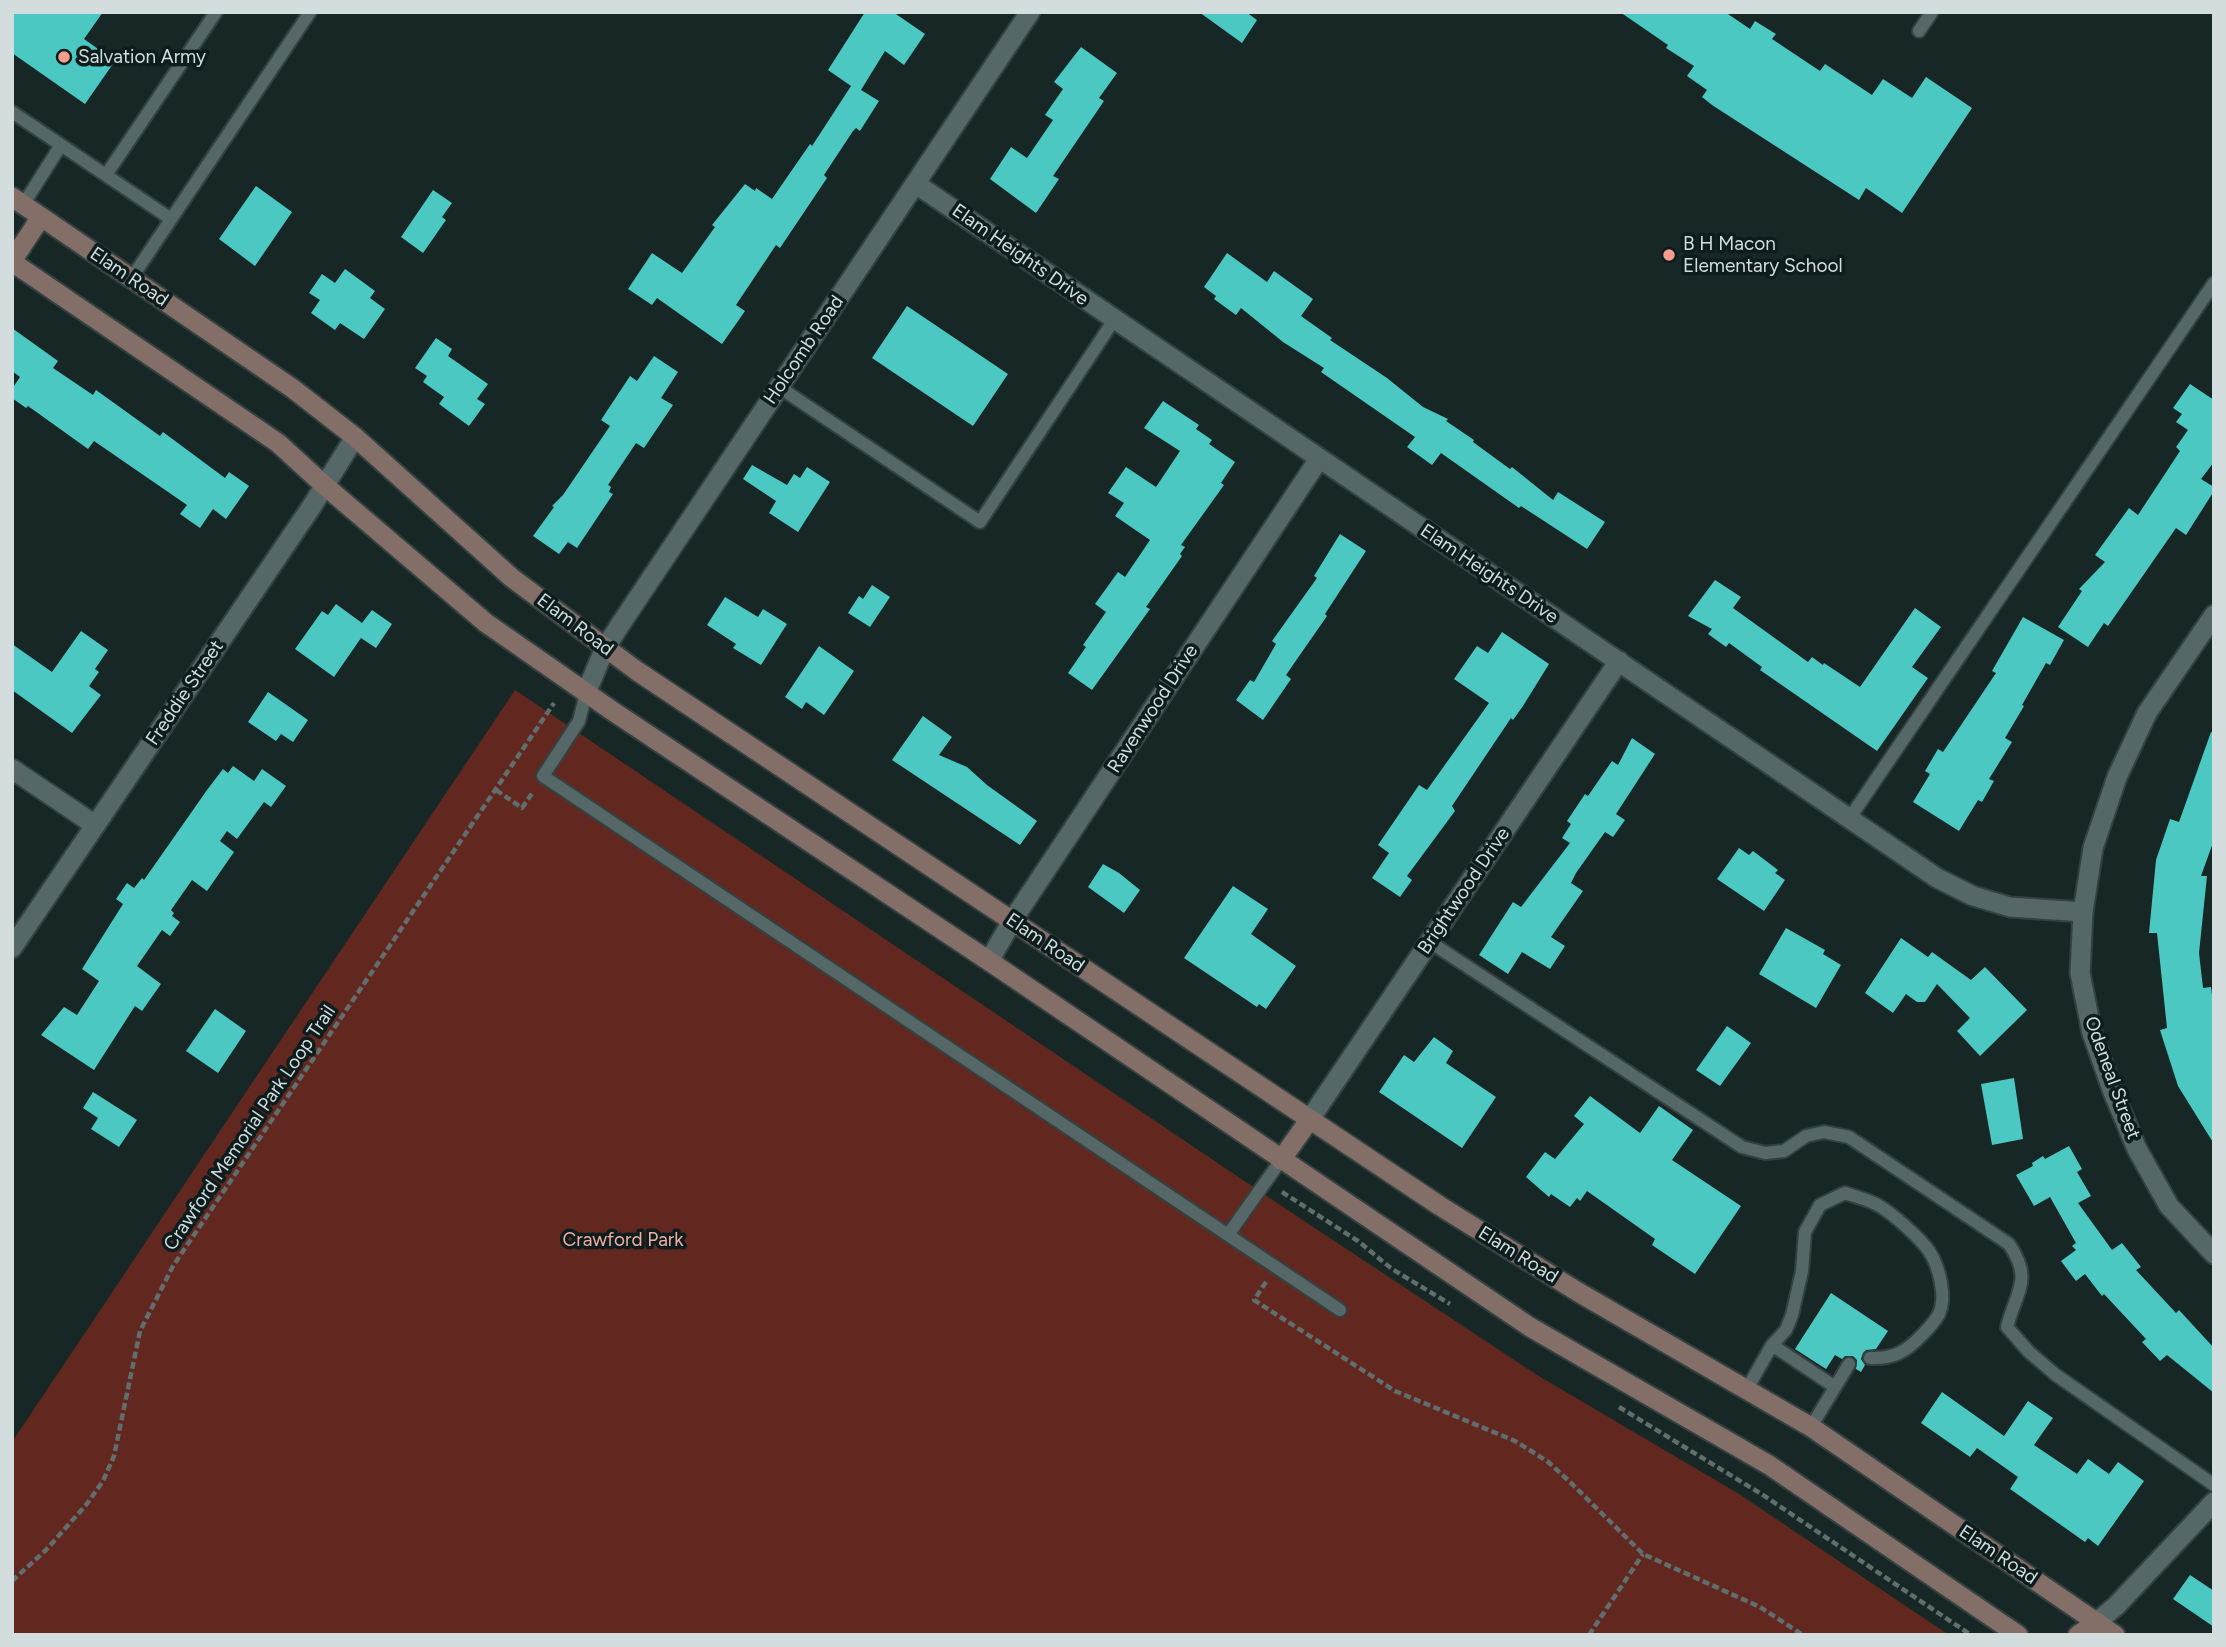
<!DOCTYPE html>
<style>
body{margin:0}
#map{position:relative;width:2226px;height:1647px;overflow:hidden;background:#162726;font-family:Figtree,sans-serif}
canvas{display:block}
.frame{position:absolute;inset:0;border:14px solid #d3dddd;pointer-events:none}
</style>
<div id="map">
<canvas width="2226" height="1647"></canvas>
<div class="frame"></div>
</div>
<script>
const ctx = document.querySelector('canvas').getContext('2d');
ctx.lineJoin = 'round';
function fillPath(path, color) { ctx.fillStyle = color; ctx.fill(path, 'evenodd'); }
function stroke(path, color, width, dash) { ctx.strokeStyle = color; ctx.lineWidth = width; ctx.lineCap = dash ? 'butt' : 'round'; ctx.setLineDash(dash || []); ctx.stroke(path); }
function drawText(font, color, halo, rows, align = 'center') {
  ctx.font = font + ' Figtree,sans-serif'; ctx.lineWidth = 7; ctx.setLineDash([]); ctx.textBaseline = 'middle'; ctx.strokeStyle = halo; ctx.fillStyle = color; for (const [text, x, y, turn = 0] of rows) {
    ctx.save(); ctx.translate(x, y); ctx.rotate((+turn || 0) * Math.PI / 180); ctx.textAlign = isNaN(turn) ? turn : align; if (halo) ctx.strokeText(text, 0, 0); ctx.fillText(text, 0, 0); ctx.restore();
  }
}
const green = new Path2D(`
 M515,690L1280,1205L1537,1375L1739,1494L1949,1635H12V1442Z`);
const building = new Path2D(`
 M12,12H103L84,39L115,61L85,104L12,53Z
 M865,12H893L925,34L904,65L885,51L861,90L879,101L860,131L856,128L853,131L824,175L827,178L780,248L776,245L736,305L745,311L722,344L657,298L652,305L628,289L652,253L682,273L715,227L712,225L745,184L755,191L756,188L772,199L810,144L812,146L851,86L828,70Z
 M1199,12H1246L1257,20L1242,43Z
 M1620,12H1725L1750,29L1755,21L1776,34L1772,39L1820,71L1825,64L1872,95L1883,79L1912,98L1926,77L1972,108L1902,213L1866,188L1859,200L1712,105L1702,97L1707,90L1687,76L1694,66L1666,48L1668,45Z
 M1081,47L1117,73L1099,98L1104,101L1053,176L1059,179L1036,213L990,179L1011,147L1027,158L1053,120L1045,115L1063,89L1054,82Z
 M256,186L292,212L255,266L219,239Z
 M433,190L452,203L442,217L446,220L423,253L401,237Z
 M1227,253L1267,282L1274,271L1313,299L1301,316L1332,338L1330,340L1387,378L1423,407L1448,419L1446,421L1474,440L1473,442L1510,469L1512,467L1553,500L1558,492L1605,522L1587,549L1521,506L1519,508L1441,453L1432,465L1407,447L1415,437L1321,372L1324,368L1283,342L1241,308L1236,315L1214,299L1216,296L1204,287Z
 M345,269L375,291L370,298L385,309L364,339L340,323L335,330L311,313L320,300L309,293L322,274L335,283Z
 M907,306L1008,374L973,426L872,358Z
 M12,328L58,361L53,368L93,395L96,390L160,436L163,432L225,478L229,472L249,486L226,519L213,509L200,528L180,514L187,505L94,441L88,449L28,406L26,408L12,398V389L20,377L12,371Z
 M436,338L452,349L448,356L488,384L477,399L485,404L469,426L439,404L444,397L423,382L427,376L415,368Z
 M654,356L678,372L661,398L673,405L644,448L636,443L608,485L611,487L609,492L613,494L577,548L568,542L559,554L533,536L554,507L552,506L563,495L610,426L601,420L630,376L637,381Z
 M2190,384L2214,400V462L2201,479L2214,487V491L2186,535L2176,528L2108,626L2104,623L2088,647L2058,627L2082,591L2079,589L2105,562L2095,555L2129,508L2138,515L2180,451L2176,447L2188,430L2176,422L2182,414L2173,408Z
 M1163,401L1199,425L1196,429L1212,440L1209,444L1235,462L1221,483L1224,485L1181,545L1185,547L1180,554L1182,556L1146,607L1150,609L1092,690L1068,673L1086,647L1083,645L1106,612L1095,604L1118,572L1125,577L1150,540L1115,516L1124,503L1108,493L1126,467L1156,487L1180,451L1144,428Z
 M752,465L787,485L794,474L800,478L807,467L830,482L798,532L769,513L776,501L743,479Z
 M1340,534L1366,551L1325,614L1327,616L1286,675L1291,679L1263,720L1236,700L1250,680L1254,682L1276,644L1272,641L1317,578L1314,576Z
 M1715,580L1741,597L1733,608L1808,662L1812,657L1823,665L1824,663L1860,687L1915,608L1941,627L1912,667L1928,678L1877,751L1760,670L1762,667L1729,643L1726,647L1708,634L1712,629L1688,616Z
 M872,585L890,597L870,627L848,613L859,596L863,599Z
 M725,597L758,617L763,609L787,624L761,665L733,648L736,644L707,625Z
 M336,604L362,623L372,610L392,624L376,648L361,638L334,677L295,649L322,611L328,615Z
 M2023,617L2064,640L2050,665L2046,663L2022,705L2024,706L2005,738L2012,742L1989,779L1994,781L1982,802L1978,800L1959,831L1913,802L1930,774L1925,771L1938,749L1943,752L1996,673L1992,671Z
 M81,631L108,650L95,669L99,672L89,686L101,695L72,733L12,690V644L52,672Z
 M1502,632L1549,664L1523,706L1513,720L1511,718L1452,806L1455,811L1407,876L1412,880L1400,897L1372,878L1389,853L1378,845L1419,785L1427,790L1489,703L1454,679L1477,646L1488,653Z
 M819,646L854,671L824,715L806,702L802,709L785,697Z
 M268,692L308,720L293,742L281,734L276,741L248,722Z
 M923,716L952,737L939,755L967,767L987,785L1037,821L1020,845L892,760Z
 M2211,732L2214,733V840L2201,876H2207L2199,953L2203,988L2211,987L2214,1010V1144L2178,1086L2160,1030L2167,1028L2157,933H2149L2156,860L2170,819L2179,822Z
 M1632,738L1655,754L1616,814L1625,820L1613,837L1605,832L1576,873L1571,883L1583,891L1551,937L1565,946L1550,969L1522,952L1508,974L1479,955L1513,902L1521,907L1570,843L1562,838L1571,824L1567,821L1585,794L1588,796L1612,761L1618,765Z
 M233,766L254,781L262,769L286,786L271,807L264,802L237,839L227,831L220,841L234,852L207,891L192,880L171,910L174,913L172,916L180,922L170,936L162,930L137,966L161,984L142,1011L135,1006L94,1070L41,1035L64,1007L77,1015L99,981L82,969L123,904L116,899L127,883L134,888L142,878L144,880L207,790L223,769L228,773Z
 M1739,848L1749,855L1753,851L1778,870L1775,873L1785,880L1764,911L1717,879Z
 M1103,864L1119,873L1140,890L1124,913L1088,887Z
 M1233,886L1268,909L1251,934L1296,966L1266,1009L1259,1004L1257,1007L1184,958Z
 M1786,928L1825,950L1823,954L1841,965L1816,1008L1759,974Z
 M1901,938L1928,957L1932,952L1971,980L1985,967L2027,1010L1980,1056L1957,1031L1970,1018L1937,984L1925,1002H1917L1906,994L1893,1013L1865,993Z
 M215,1009L246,1031L218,1073L186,1051Z
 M1727,1026L1751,1043L1720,1086L1696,1070Z
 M1434,1037L1453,1051L1446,1063L1496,1097L1462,1148L1379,1092L1404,1055L1414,1062Z
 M2014,1078L2023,1139L1992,1145L1981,1084Z
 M93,1092L137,1120L119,1147L91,1129L98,1118L83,1108Z
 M1590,1096L1640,1133L1659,1106L1693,1130L1672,1160L1741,1206L1695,1274L1652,1245L1655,1239L1587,1191L1580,1201L1577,1198L1570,1207L1551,1194L1549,1197L1526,1177L1545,1152L1555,1159L1584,1124L1574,1116Z
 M2069,1146L2082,1169L2077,1172L2091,1196L2078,1203L2112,1250L2122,1243L2141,1267L2136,1270L2176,1313L2179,1310L2214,1348V1393L2167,1355L2160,1361L2142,1342L2146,1339L2104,1294L2102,1296L2085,1274L2076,1281L2061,1261L2076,1250L2072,1246L2076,1243L2050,1197L2034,1206L2016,1175L2033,1166L2032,1163L2043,1156L2045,1159Z
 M1831,1293L1888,1331L1876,1349L1866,1350L1863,1353L1861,1359L1865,1365L1861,1372L1856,1369L1857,1360L1853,1356H1845L1842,1359L1835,1355L1826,1369L1795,1349Z
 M1942,1392L2004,1436L2028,1401L2053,1418L2034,1445L2077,1474L2088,1459L2109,1474L2118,1462L2144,1481L2098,1546L2088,1538L2085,1542L2010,1489L2018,1477L1977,1448L1970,1457L1921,1423Z
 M2190,1575L2214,1591V1627L2173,1599Z`);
const path = new Path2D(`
 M496,790L522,808L533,792
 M1282,1192L1358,1241L1392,1269L1450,1304
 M1266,1282L1254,1300L1395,1391L1515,1441L1547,1461L1570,1482L1643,1554L1760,1607L1803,1635
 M1619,1407L1763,1495L1971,1635
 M12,1581L46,1550L86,1505L103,1481L114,1456L140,1331L173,1266L554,703
 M1589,1635L1643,1554`);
const service = new Path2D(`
 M1919,31L1932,12
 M12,112L171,219
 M106,175L216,12
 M23,205L61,145
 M131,279L310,12
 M779,387L980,522L1114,320
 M586,693L579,721L543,776L1340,1310
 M1849,819L2214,283
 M1430,942L1742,1147L1765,1153L1784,1151L1806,1136L1824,1132L1849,1137L2009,1244C2033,1280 2017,1289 2007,1327L2029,1352L2056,1375L2214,1485
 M1228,1235L1281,1160
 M1772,1345L1835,1387
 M1747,1389L1772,1345L1786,1330L1792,1315L1802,1271L1805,1232L1820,1205L1845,1193C1856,1197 1871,1200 1881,1207C1894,1215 1920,1238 1929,1251C1939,1266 1947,1297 1939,1314C1935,1321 1928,1329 1922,1335C1906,1352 1893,1359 1870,1358
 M1811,1427L1849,1364`);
const minor = new Path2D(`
 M916,184L1937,878L1973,896L2010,907L2083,912
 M2214,615L2147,713L2117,777L2093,848L2083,912L2080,973L2092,1033L2113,1092L2137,1149L2169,1206L2214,1254
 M12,769L95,825
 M12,948L312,506L355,437
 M989,961L1012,921L1319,459
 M1310,1119L1619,661
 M2097,1622L2116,1606L2214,1502`);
const tertiary = new Path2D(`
 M586,693L605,648L622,622L1030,12`);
const secondary = new Path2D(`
 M12,197L292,388L355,437L512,578L637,671L1440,1206L1578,1292L1811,1427L2115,1635
 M12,261L41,217
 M12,262L278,443L324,485L486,623L614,712L989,961L1530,1327L1769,1465L2018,1635
 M1281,1160L1310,1119
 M2078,1635L2097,1622`);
const markers = [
 [64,57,7,"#f59d8f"],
 [1669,255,7,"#f59d8f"]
];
const poiNames = [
 ["Salvation Army",78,57],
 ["B H Macon",1683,244],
 ["Elementary School",1683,266]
];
const streetNames = [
 ["Elam Heights Drive",1020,255,35],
 ["Elam Road",129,277,34],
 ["Holcomb Road",804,350,-56],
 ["Elam Heights Drive",1489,574,34],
 ["Elam Road",575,625,37],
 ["Freddie Street",185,693,-56],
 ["Ravenwood Drive",1153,709,-57],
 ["Brightwood Drive",1464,891,-56],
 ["Elam Road",1045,943,34],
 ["Odeneal Street",2112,1078,70],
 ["Crawford Memorial Park Loop Trail",250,1128,-56],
 ["Elam Road",1518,1255,32],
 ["Elam Road",1998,1555,34]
];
const parkNames = [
 ["Crawford Park",623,1240]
];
fillPath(green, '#622820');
fillPath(building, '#4cc8c3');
stroke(service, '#344140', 16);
stroke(minor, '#344140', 23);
stroke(tertiary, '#344140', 23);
stroke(secondary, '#344140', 23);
stroke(path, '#606e6e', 4.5, [7, 3.5]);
stroke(service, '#556867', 12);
stroke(minor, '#556867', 19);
stroke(tertiary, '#556867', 19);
stroke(secondary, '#846e68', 19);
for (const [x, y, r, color] of markers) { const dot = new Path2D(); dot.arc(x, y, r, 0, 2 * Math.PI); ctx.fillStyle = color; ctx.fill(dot); stroke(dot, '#0d1d1d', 2.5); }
drawText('19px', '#d3dddd', '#0d1d1d', poiNames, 'left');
drawText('19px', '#d3dddd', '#0d1d1d', streetNames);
drawText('19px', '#f2ada2', '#0d1d1d', parkNames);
</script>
